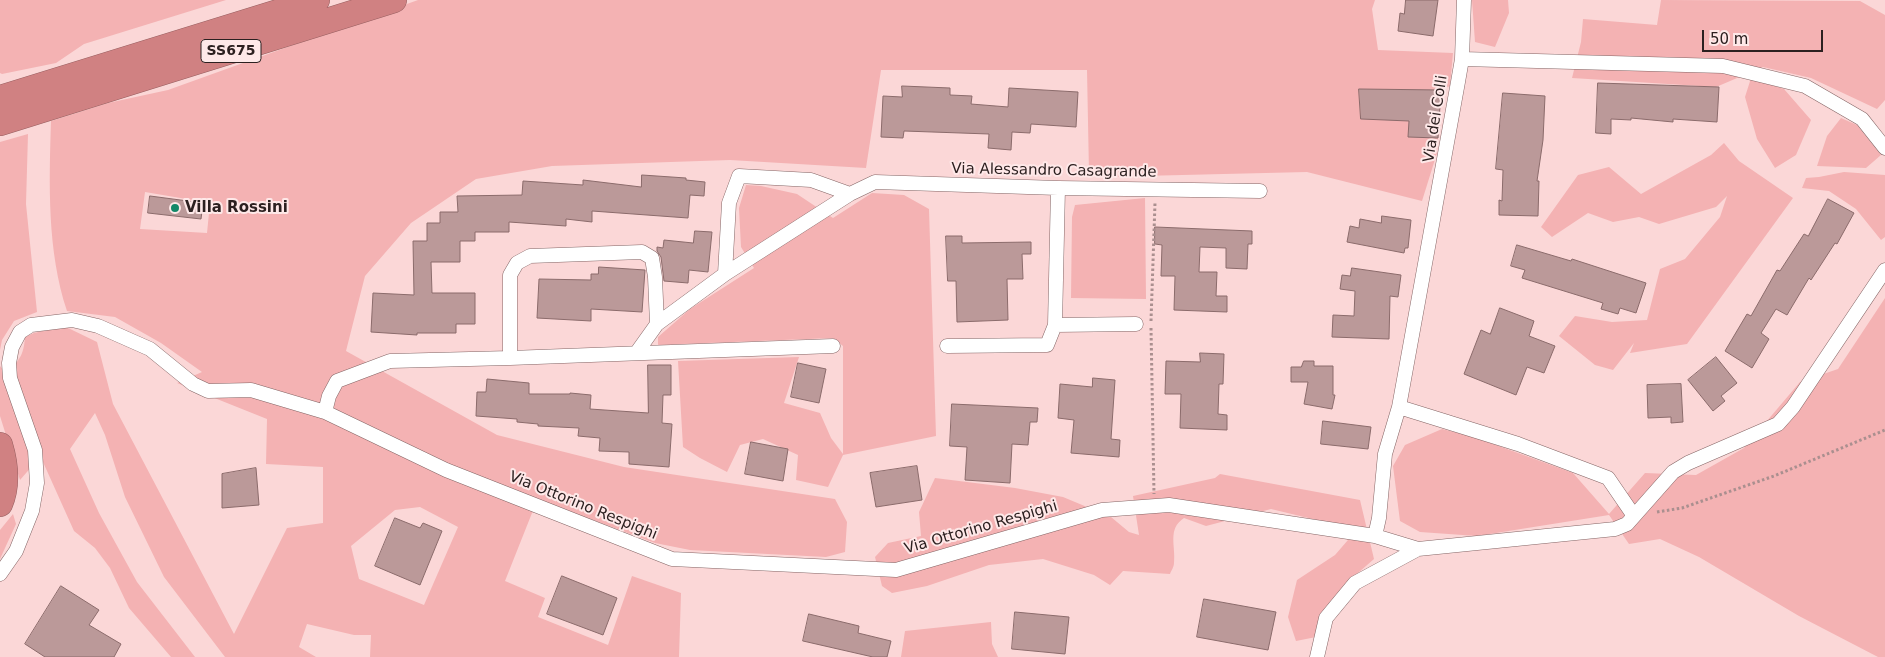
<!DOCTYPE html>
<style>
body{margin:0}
#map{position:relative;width:1885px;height:657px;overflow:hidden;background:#fbd7d7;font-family:"DejaVu Sans",sans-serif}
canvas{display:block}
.scale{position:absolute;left:1702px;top:30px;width:121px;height:22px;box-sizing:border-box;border:2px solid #2c2020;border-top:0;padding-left:6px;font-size:15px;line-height:18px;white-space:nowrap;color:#2c2020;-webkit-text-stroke:4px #fee8e8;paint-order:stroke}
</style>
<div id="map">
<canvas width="1885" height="657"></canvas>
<div class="scale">50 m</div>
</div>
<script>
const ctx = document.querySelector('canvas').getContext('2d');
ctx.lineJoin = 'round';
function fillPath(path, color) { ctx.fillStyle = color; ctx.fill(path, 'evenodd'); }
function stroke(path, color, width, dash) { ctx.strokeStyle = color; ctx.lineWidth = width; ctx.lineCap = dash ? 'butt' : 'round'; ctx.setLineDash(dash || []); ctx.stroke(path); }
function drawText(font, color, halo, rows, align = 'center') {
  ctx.font = font + ' "DejaVu Sans",sans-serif'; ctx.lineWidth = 4; ctx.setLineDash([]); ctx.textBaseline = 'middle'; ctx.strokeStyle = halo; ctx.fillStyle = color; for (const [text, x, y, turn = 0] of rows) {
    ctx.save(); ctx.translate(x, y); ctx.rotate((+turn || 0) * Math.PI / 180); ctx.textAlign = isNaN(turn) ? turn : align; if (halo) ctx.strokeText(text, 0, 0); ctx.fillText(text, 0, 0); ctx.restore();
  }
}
const green = new Path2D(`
 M0,0H226L84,44L56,63L2,74L0,73Z
 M418,0H1375L1372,9L1378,50L1453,53L1450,86L1441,90L1437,153L1422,201L1307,172L1099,177L1089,173L1087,70H881L866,168L730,160L552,166L476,179L411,223L365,276L346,351L497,435L624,467L835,499L847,522L845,552L826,557L690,550L655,543L547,503L532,513L505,581L545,598L538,617L608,645L632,576L681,593L679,657H370L371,635H354L307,624L299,647L316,657H225L164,577L125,497L105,435L95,413L70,449L99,513L137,582L195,657H171L129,608L110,568L95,548L74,531L43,462L33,465L20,480L0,416V366L4,371C19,364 24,354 25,337L34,333L64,326L97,342L113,404L234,634L287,528L323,523V467L266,464L267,419L177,383L202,372L161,343L115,317L67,311C47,251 49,184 51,121L108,103L168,90ZM145,192L210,203L207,233L140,229ZM420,507L458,527L424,605L359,579L351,546L395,510Z
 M1472,0H1508L1509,13L1495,47L1475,42Z
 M1661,0L1860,1L1885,15V100L1877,109L1811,78L1763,67L1716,87L1572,78L1581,42L1583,19L1657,25Z
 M1751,78L1784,89L1811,120L1796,155L1775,168L1757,139L1745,97Z
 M1841,118L1857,125L1881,155L1866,168L1817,166L1827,136Z
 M28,134L26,204L37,312L14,321L2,340L0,350V142Z
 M1724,143L1739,161L1793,198L1687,344L1630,353L1634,343L1613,370L1595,365L1559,336L1575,316L1612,322L1647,320L1660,269L1685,259L1720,217L1727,196L1716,207L1659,224L1639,217L1613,222L1588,213L1552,237L1541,227L1578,175L1609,167L1641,194L1711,155Z
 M1844,172L1885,175V237L1881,240L1856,209L1829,191L1802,188L1806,178L1819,177Z
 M746,185L761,186L797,194L833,218L872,193L904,195L929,209L936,436L843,455L828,487L796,480L798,455L763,439L740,445L727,472L700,458L683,447L678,361L799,357L784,403L820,413L831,438L843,454V346L833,338L658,345V337L690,309L754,268L741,247L739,208Z
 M1145,198L1146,299L1071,298L1072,217L1075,205Z
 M1885,298V657H1878L1799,616L1699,557L1660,539L1629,544L1609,515L1477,536L1420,532L1400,521L1393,466L1405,445L1442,429L1474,437L1573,473L1609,514L1645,473L1696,475L1744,448L1800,382L1838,369Z
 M1220,474L1360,500L1374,559L1343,586L1316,637L1296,641L1288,617L1297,580L1335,555L1348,540L1325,522L1271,509L1206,526L1184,518C1167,529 1176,546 1174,563C1174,567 1171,571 1170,574L1123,571L1110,585L1094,575L1043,559L989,565L927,586L892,593L882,586L875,557L888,543L921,536L919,512L935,478L1015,488L1063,497L1111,517L1129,532L1139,535L1133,496L1215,478Z
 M13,514L16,524L0,559V530Z
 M991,622L992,644L998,657H901L905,631Z`);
const building = new Path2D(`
 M1406,0H1438L1433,36L1398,31L1400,13L1404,14Z
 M1598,83L1719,87L1717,122L1673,119V122L1631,118V120L1611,119V134L1596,133Z
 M902,86L950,88V95L972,96L971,104L1008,107L1009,88L1078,92L1076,127L1031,124L1030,133L1012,132L1011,150L988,148L989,134L904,131L903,138L881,137L883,96L902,97Z
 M1359,89L1441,90L1438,138L1408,137L1409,121L1361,119Z
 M1503,93L1545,96L1543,140L1537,181H1539L1538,216L1499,215V200L1502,201L1503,170L1496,169Z
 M642,175L686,178V180L705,182L704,196L690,195L688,218L592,211V222L566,219V226L509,222V232H475V241H460V262H431L432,293H475V324H456V333H417V335L371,332L373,293L414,295L413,241H427V223H440V212H458L457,196L522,195L523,181L583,185V180L641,187Z
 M150,196L203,203L201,219L148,213Z
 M1828,199L1854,213L1837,244L1835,243L1811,280L1809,278L1787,315L1776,309L1761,333L1769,339L1752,368L1725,351L1747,314L1751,316L1777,270L1780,271L1804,234L1808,236Z
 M1382,216L1411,220L1408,248H1405L1404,253L1347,242L1350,226L1359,228L1360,219L1381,223Z
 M1155,227L1252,231V244H1248L1247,269L1226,268V248L1200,247L1199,272H1217L1216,296H1227V312L1174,310L1175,276H1161L1162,245L1155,244Z
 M695,231L712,232L708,272L689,270L688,283L664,281L661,257L657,251V247L663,248L664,240L693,243Z
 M946,236H962V243L1031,242V254H1022L1023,279H1007L1008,320L957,322L956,281H948Z
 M1517,245L1571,261L1572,259L1646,283L1636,313L1620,308L1618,314L1601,309L1603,303L1522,278L1525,270L1511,266Z
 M599,267L645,270L642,312L591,309V321L537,318L539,279L591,280V274H598Z
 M1352,268L1401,275L1398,297L1390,296L1389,339L1332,337L1333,315L1354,316L1355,291L1340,289L1342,275L1350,276Z
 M1500,308L1534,321L1529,336L1555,346L1544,373L1527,367L1516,395L1464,374L1481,330L1490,334Z
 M1200,353L1224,354L1223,384H1219L1218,414L1227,415V430L1180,428L1181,394H1165L1166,361L1200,362Z
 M1716,357L1737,383L1721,396L1725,401L1713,411L1688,380Z
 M1304,361H1314V366H1333V395H1335L1332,409L1304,404L1308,382H1291V367H1301Z
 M798,363L826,369L819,403L791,397Z
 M648,365H671V395H663L662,423L672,424L669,467L629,464V452L599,451L600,438L578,436L579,428L538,426V424L517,422V419L476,416L477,392H486L487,379L529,383V394H570V393L591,395L590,409L648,413Z
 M1093,378L1115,380L1111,439L1120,440L1119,457L1071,453L1074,420L1058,418L1060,384L1092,387Z
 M1681,384L1683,422L1671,423V417L1648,418L1647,385Z
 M952,404L1038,408L1037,422H1030L1028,445L1012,444L1010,483L965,480L967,447L950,446Z
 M1323,421L1371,427L1368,449L1321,444Z
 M751,442L788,449L783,481L745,474Z
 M917,466L922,500L876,507L870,473Z
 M256,468L259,505L222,508V474Z
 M395,518L420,528L423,523L442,531L420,585L375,566Z
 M562,576L617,598L603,635L547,614Z
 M61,586L99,610L89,625L121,644L114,657H45L25,644Z
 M1204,599L1276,612L1268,650L1197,637Z
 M1015,612L1069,617L1065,654L1012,649Z
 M809,614L859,626L858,633L891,641L887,657H873L803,641Z`);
const path = new Path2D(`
 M1151,321L1155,203
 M1151,328L1154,494
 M1657,512L1682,508L1774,476L1885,430`);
const street = new Path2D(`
 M1462,59L1723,66L1805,86L1862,119L1885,148
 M1058,188L1055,325L1136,324
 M725,274L729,203L739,176L811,180L850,194
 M947,346L1047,345L1055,325
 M637,352L657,324L725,274L850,194L875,182L1058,188L1260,191
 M510,358V275L517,263L530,256L642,252L652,258L655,277L657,324
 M1399,407L1518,444L1608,478L1634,516
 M325,412L329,396L337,381L390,361L510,358L833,346
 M1375,536L1379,518L1385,454L1399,407L1458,82L1462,59L1464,0
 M0,574L16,551L32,511L37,483L35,450L10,378L9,363L12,347L20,332L31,325L72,320L98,326L150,349L193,384L208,391L251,390L325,412L446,470L672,559L896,570L1102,510L1169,505L1375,536L1418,549L1615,529L1627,524L1673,472L1688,463L1778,424L1793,407L1885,270
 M1317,657L1326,618L1355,583L1418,549`);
const highway = new Path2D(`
 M0,98L317,0
 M0,123L394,0
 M0,445C6,465 8,485 0,504`);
const markers = [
 [175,208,5,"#138868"]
];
const shields = [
 [231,51,60]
];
const shieldNames = [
 ["SS675",231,51]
];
const streetNames = [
 ["Via dei Colli",1436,119,-81],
 ["Via Alessandro Casagrande",1054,171,1],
 ["Via Ottorino Respighi",583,506,22],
 ["Via Ottorino Respighi",981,528,-16]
];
const poiNames = [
 ["Villa Rossini",185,208]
];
fillPath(green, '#f4b2b3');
fillPath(building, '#b99');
stroke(building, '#8b6b6b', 1);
stroke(street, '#846565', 15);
stroke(highway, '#975f60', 26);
stroke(path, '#aa8f8f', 3, [2.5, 2.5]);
stroke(street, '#fff', 14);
stroke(highway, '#d08182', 25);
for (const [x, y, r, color] of markers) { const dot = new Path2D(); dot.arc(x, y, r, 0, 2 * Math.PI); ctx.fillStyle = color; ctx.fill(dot); stroke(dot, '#fee8e8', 2); }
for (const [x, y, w] of shields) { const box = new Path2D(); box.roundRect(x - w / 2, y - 11.5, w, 23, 4); ctx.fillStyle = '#fee8e8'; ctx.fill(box); stroke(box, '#2c2020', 1); }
drawText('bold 14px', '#2c2020', null, shieldNames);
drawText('15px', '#2c2020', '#fee8e8', streetNames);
drawText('bold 15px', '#2c2020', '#fee8e8', poiNames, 'left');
</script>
